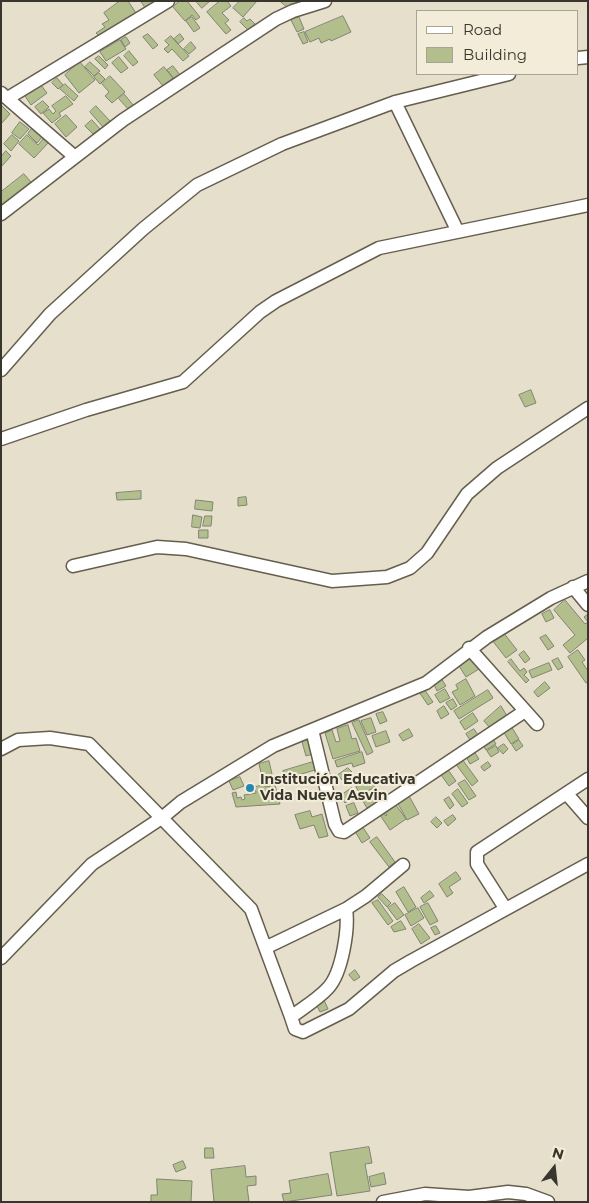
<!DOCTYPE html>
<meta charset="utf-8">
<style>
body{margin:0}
#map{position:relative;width:589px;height:1203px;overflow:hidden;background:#e6dfcc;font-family:Montserrat,sans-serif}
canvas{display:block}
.frame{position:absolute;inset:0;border:2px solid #39362e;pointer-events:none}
.legend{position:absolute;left:416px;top:10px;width:162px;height:65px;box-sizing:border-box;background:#f3ecd9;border:1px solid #a9a395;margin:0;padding:6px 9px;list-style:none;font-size:15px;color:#39362e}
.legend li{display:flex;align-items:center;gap:10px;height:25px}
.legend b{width:25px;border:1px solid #a9a395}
.north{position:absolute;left:529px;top:1143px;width:50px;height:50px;-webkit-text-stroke:4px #f3ecd9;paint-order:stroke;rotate:16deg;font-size:14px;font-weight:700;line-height:20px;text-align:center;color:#39362e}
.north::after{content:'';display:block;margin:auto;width:18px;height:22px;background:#39362e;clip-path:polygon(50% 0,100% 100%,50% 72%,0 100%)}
</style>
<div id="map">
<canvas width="589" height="1203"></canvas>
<div class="frame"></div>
<ul class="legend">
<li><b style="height:6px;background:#fff"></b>Road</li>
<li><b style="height:14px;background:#b3be8d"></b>Building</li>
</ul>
<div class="north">N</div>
</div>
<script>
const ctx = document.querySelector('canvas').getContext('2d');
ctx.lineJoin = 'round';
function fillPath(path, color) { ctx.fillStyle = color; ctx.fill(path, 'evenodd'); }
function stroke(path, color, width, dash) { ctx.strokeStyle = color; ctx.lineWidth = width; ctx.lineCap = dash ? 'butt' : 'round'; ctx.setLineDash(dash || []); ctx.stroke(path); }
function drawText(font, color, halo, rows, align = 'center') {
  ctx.font = font + ' Montserrat,sans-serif'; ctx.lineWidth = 4; ctx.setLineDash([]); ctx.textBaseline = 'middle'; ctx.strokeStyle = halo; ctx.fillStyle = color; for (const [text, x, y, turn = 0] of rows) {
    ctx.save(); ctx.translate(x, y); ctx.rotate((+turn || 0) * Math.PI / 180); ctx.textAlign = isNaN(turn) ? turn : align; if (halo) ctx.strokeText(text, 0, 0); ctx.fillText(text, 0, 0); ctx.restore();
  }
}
const building = new Path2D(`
 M120,1H128L136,13L100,37L96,33L105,27L102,24L109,20L104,13Z
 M141,1H159L147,10Z
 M180,1H187L200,17L196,20L192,15L185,21L173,7Z
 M196,1H210L202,8Z
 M220,1H227L231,6L222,13L229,20L225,23L231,30L226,34L207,12Z
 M240,1H257L243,17L233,8Z
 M280,1H298L291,10Z
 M343,16L351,32L331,41L330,39L321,43L319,38L310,42L305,32Z
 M192,17L200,28L194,32L186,21Z
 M299,17L304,29L297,32L291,20Z
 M244,18L247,21L250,19L255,24L248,30L240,22Z
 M304,32L308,42L303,44L298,34Z
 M148,34L158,45L153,49L143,37Z
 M180,34L184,39L178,44L174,39Z
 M171,36L189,56L183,61L172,49L168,53L164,49L169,45L165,41Z
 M126,37L130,43L125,47L121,40Z
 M120,40L126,49L106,61L100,52Z
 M191,42L196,48L189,54L184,49Z
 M129,51L138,62L133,66L124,56Z
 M99,56L108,65L105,69L95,59Z
 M119,57L128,68L121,73L112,63Z
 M80,62L95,80L79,93L65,75Z
 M90,62L100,71L94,76L85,67Z
 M173,66L180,75L174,79L167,70Z
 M164,67L173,78L163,86L154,75Z
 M99,73L105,79L100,84L94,77Z
 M110,76L125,92L112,103L105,96L109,92L102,84Z
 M57,78L63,85L58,89L52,83Z
 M65,84L78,96L74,101L60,89Z
 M41,85L47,93L31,105L25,96Z
 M124,94L134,106L129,110L119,99Z
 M66,96L73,104L59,113L61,116L52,123L43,113L49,109L53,114L56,111L52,106Z
 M43,101L49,107L41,114L35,107Z
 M2,106L10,114L1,124V107Z
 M96,106L110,121L103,127L90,112Z
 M66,115L77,127L66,137L55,124Z
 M92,120L100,129L93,134L85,126Z
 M20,122L29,129L20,139L12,133Z
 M33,127L43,136L37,143L28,134Z
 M12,135L19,141L11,151L4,144Z
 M27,135L38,145L44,138L49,142L34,158L19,144Z
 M6,151L11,156L1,167V157Z
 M24,174L31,182L1,207V192Z
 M531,390L536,403L525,407L519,395Z
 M141,491V499L117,500L116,493Z
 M246,497L247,505L238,506V498Z
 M196,500L213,502L212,511L195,509Z
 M193,515L202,517L200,528L192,527Z
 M205,516H212L211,526H203Z
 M199,530H208V538H199Z
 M565,600L585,624L588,622L584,617L588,614V638L570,653L563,645L575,635L554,610Z
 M550,610L554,618L546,622L542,614Z
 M503,632L517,650L506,658L492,640Z
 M546,635L554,646L548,650L540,638Z
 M578,650L585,660L582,662L588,671V682L586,683L568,657Z
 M524,651L530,659L525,663L519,655Z
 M472,658L479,669L466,677L459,666Z
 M558,658L563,667L558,670L552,661Z
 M511,659L520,671L524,668L527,672L524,675L529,680L526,683L508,662Z
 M549,663L552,670L532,678L529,671Z
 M441,678L446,686L437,691L433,682Z
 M466,679L475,696L460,705L452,692L458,689L456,685Z
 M545,682L550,688L538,697L534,692Z
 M424,689L433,702L428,705L419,692Z
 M445,689L450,698L440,703L435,695Z
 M488,690L493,698L459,719L454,711Z
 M453,699L457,706L451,710L446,703Z
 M444,706L449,714L441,719L437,711Z
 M501,706L507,716L490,728L484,721Z
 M383,712L387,721L380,724L376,714Z
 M473,713L478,721L465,730L460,722Z
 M371,718L376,732L367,735L361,721Z
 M359,720L373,752L367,755L352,723Z
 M348,725L352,739L356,738L360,751L333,759L325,733L332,730L336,742L340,741L337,729Z
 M511,726L519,739L511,744L503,731Z
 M409,729L413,736L403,741L399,735Z
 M474,729L478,735L470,740L466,734Z
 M386,731L390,742L376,747L372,736Z
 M311,739L316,753L306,756L302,742Z
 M493,739L496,744L486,750L483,745Z
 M519,740L523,746L516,751L512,745Z
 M504,744L508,749L503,754L498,748Z
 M496,746L499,752L491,757L487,751Z
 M473,750L479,759L470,764L465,755Z
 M362,752L365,763L353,767L352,763L337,767L335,761Z
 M462,759L478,781L472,786L455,763Z
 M269,761L272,774L262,777L259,764Z
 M313,762L315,770L285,779L283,771Z
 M488,762L491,766L484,771L481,767Z
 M446,767L456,781L449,786L439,772Z
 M348,768L352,772L342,780L338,775Z
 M240,777L244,786L233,790L229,781Z
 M370,779L375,787L361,795L356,787Z
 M465,780L476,796L469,800L458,784Z
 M265,785V787L275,785L280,804L236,807L232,793L236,792L237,798L241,797L242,800L245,799L244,795L256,793L255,787Z
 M352,788L357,795L345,803L340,796Z
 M458,789L468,803L462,807L452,794Z
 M375,790L381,800L367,808L361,798Z
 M408,794L419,814L407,820L396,800Z
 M449,797L454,805L450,809L444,800Z
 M394,802L406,819L390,830L378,812L381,810L386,816L387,815L383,809Z
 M354,803L358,813L350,816L346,806Z
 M310,811L312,817L322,814L328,836L319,838L314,825L300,829L295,815Z
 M453,815L456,819L448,826L444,821Z
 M436,817L442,823L437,828L431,822Z
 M360,823L370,838L362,843L353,828Z
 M377,837L395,862L389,867L370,842Z
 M456,872L461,879L449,887L453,893L447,897L439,884Z
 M404,887L416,907L408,912L396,892Z
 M430,891L434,896L424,903L421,898Z
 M382,894L391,903L387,907L378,897Z
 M378,900L393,921L388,925L372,903Z
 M395,903L404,915L397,920L388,908Z
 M428,903L438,921L430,925L420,907Z
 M418,908L424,918L411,926L405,915Z
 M401,921L406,929L394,932L391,927Z
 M419,924L430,938L421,944L412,929Z
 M436,926L440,933L435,935L431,928Z
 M355,970L360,977L354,981L349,975Z
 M324,1000L328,1009L320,1012L316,1004Z
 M369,1147L372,1163L365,1164L370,1191L337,1196L330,1153Z
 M205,1148H213L214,1158H205Z
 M183,1161L186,1168L176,1172L173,1165Z
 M245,1166L246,1177L256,1176V1185L247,1186L249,1202H214L211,1170Z
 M384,1173L386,1184L371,1187L369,1177Z
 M328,1174L332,1195L284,1202L282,1194L291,1193L289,1181Z
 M157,1179L192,1181L191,1202H151V1195H157Z`);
const street = new Path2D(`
 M578,58L588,57
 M1,93L75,157
 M8,98L168,1
 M395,102L457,230
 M1,214L123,120L276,19L293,11L325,1
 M1,370L50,314L143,229L197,185L282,144L395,102L509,74
 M1,439L86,410L183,382L260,312L276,301L379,248L588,205
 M73,566L157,547L186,549L332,581L387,577L410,568L427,553L467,494L497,468L588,408
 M573,587L588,605
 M469,648L537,724
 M312,730L335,824L339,831L344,832L525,711
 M1,749L18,740L50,738L89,744L251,909L291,1017C303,1008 318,999 328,988C342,973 349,929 346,909
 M567,794L588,818
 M505,908L477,864V852L588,779
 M267,947L346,909L366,896L403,865
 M1,958L92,864L163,817L181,802L273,746L426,683L487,637L551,598L588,581
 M291,1017L295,1029L303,1032L349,1009L394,971L411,961L588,864
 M383,1202L425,1194L469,1197L508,1192L526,1194L548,1202`);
const markers = [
 [250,788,5,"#2488b2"]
];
const poiNames = [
 ["Institución Educativa",260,780],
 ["Vida Nueva Asvin",260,796]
];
fillPath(building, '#b3be8d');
stroke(building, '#808472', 1);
stroke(street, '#655e4e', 15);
stroke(street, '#fff', 12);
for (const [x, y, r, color] of markers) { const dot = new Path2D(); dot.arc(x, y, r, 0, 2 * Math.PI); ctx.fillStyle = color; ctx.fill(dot); stroke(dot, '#f3ecd9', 2); }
drawText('bold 14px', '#39362e', '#f3ecd9', poiNames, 'left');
</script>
